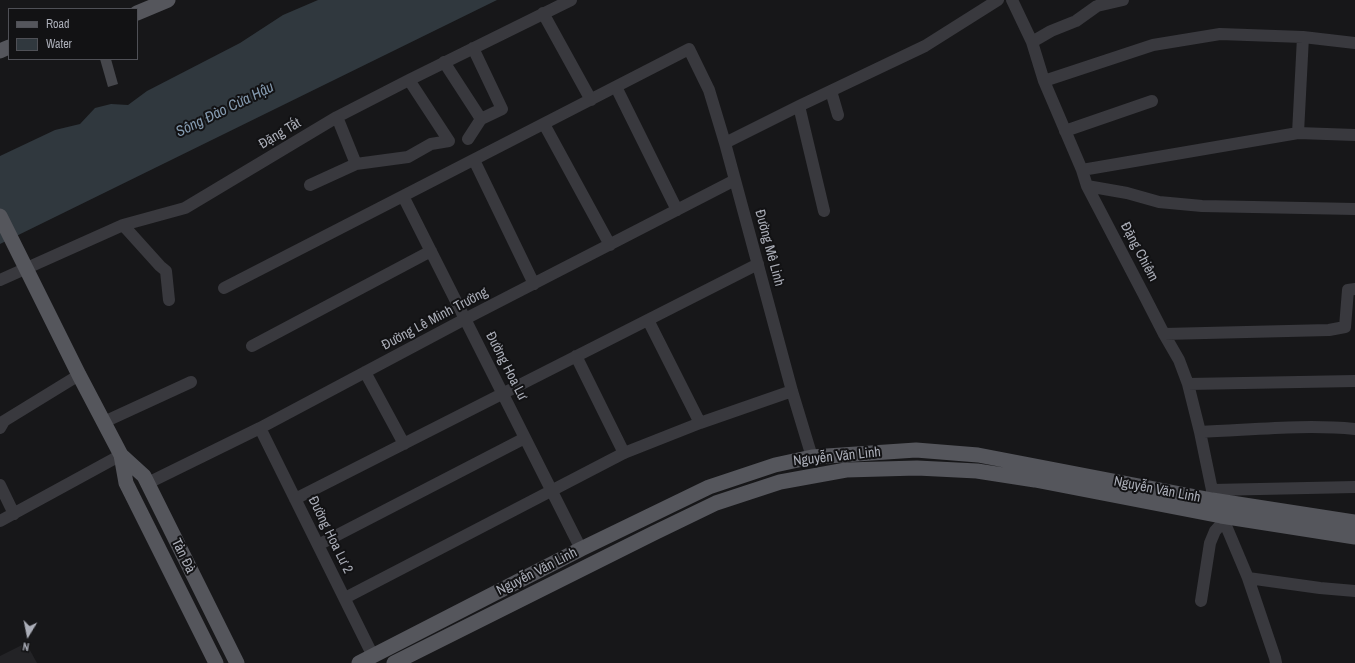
<!DOCTYPE html>
<meta charset="utf-8">
<style>
body{margin:0}
#map{position:relative;width:1355px;height:663px;overflow:hidden;background:#171719;font-family:"Archivo Narrow",sans-serif}
canvas{display:block}
.legend{position:absolute;left:8px;top:8px;width:130px;height:52px;box-sizing:border-box;background:#121214;border:1px solid #4f5056;margin:0;padding:5px 7px;list-style:none;font-size:12px;color:#abaeb8}
.legend li{display:flex;align-items:center;gap:8px;height:20px}
.legend b{width:20px;border:1px solid #4f5056}
.north{position:absolute;left:8px;top:615px;width:40px;height:40px;-webkit-text-stroke:3px #121214;paint-order:stroke;rotate:190deg;font-size:11px;font-weight:700;line-height:16px;text-align:center;color:#abaeb8}
.north::after{content:'';display:block;margin:auto;width:14px;height:18px;background:#abaeb8;clip-path:polygon(50% 0,100% 100%,50% 72%,0 100%)}
</style>
<div id="map">
<canvas width="1355" height="663"></canvas>
<ul class="legend">
<li><b style="height:5px;background:#55565c"></b>Road</li>
<li><b style="height:11px;background:#30383e"></b>Water</li>
</ul>
<div class="north">N</div>
</div>
<script>
const ctx = document.querySelector('canvas').getContext('2d');
ctx.lineJoin = 'round';
function fillPath(path, color) { ctx.fillStyle = color; ctx.fill(path, 'evenodd'); }
function stroke(path, color, width, dash) { ctx.strokeStyle = color; ctx.lineWidth = width; ctx.lineCap = dash ? 'butt' : 'round'; ctx.setLineDash(dash || []); ctx.stroke(path); }
function drawText(font, color, halo, rows, align = 'center') {
  ctx.font = font + ' "Archivo Narrow",sans-serif'; ctx.lineWidth = 4; ctx.setLineDash([]); ctx.textBaseline = 'middle'; ctx.strokeStyle = halo; ctx.fillStyle = color; for (const [text, x, y, turn = 0] of rows) {
    ctx.save(); ctx.translate(x, y); ctx.rotate((+turn || 0) * Math.PI / 180); ctx.textAlign = isNaN(turn) ? turn : align; if (halo) ctx.strokeText(text, 0, 0); ctx.fillText(text, 0, 0); ctx.restore();
  }
}
const built = new Path2D(`
 M26,643L37,663H0V656Z`);
const water = new Path2D(`
 M318,0H497L0,244V156L55,130L80,124L95,108L111,104L128,105L147,91L240,43L283,15Z`);
const building = new Path2D(`
 M100,59H111L118,84L108,87Z`);
const minor = new Path2D(`
 M1012,0L1032,42L1044,81L1082,170L1087,186L1144,295L1164,334L1179,360L1188,384L1200,432L1212,490V500L1224,521L1248,578L1275,658L1276,663
 M543,13L591,100
 M1032,42L1051,31L1076,21L1097,6L1123,0
 M444,62L481,119
 M1044,81L1153,45L1220,34L1303,37L1355,43
 M616,87L677,210
 M831,91L838,115
 M799,106L824,211
 M337,117L356,164L408,157L431,144L449,141L409,80
 M544,124L610,245
 M1065,131L1152,101
 M1298,133L1355,135
 M468,139L481,119L502,109L473,48
 M725,143L799,106L925,46L998,0
 M474,160L534,284
 M1082,170L1298,133L1303,37
 M310,185L356,164
 M1087,186L1127,193L1159,202L1202,206L1355,209
 M403,196L581,549
 M123,225L160,266L166,271L169,300
 M0,280L123,225L185,208L337,117L409,80L571,0
 M224,288L689,49L709,90L725,143L792,391L812,457
 M648,320L700,423
 M1164,334L1329,330L1345,327L1348,290L1355,289
 M252,346L431,251
 M576,356L624,453
 M365,372L404,444
 M1188,384L1355,381
 M104,422L191,382
 M0,428L4,421L79,375
 M260,428L373,656
 M1200,432C1252,430 1304,424 1355,429
 M148,483L260,428L465,319L735,180
 M0,485L14,514
 M1212,490L1355,487
 M295,499L758,264
 M0,521L121,455
 M318,545L525,438
 M1248,578L1320,588L1355,591
 M345,598L624,453L700,423L792,391
 M1201,601L1210,543L1215,531L1224,521`);
const major = new Path2D(`
 M137,13L168,0
 M0,51L9,47
 M0,216L79,375L121,455L126,483L216,663
 M121,455L144,476L237,663
 M359,663L581,549L709,487L775,465L812,457L916,450L978,455L1212,500L1355,522
 M394,663L654,533L716,503L780,482L846,470L917,468L977,471L1035,480L1221,516L1355,537`);
const streetNames = [
 ["Đặng Tất",280,134,-31],
 ["Đường Mê Linh",769,248,75],
 ["Đặng Chiêm",1139,252,62],
 ["Đường Lê Minh Trường",435,319,-28],
 ["Đường Hoa Lư",506,366,63],
 ["Nguyễn Văn Linh",837,457,-6],
 ["Nguyễn Văn Linh",1157,490,11],
 ["Đường Hoa Lư 2",330,535,64],
 ["Tản Đà",183,556,64],
 ["Nguyễn Văn Linh",537,572,-27]
];
const waterNames = [
 ["Sông Đào Cửa Hậu",225,110,-26]
];
fillPath(built, '#232326');
fillPath(water, '#30383e');
fillPath(building, '#46474c');
stroke(minor, '#39393e', 12);
stroke(major, '#55565c', 15);
drawText('14px', '#abaeb8', '#121214', streetNames);
drawText('italic 15px', '#859bb0', '#121214', waterNames);
</script>
